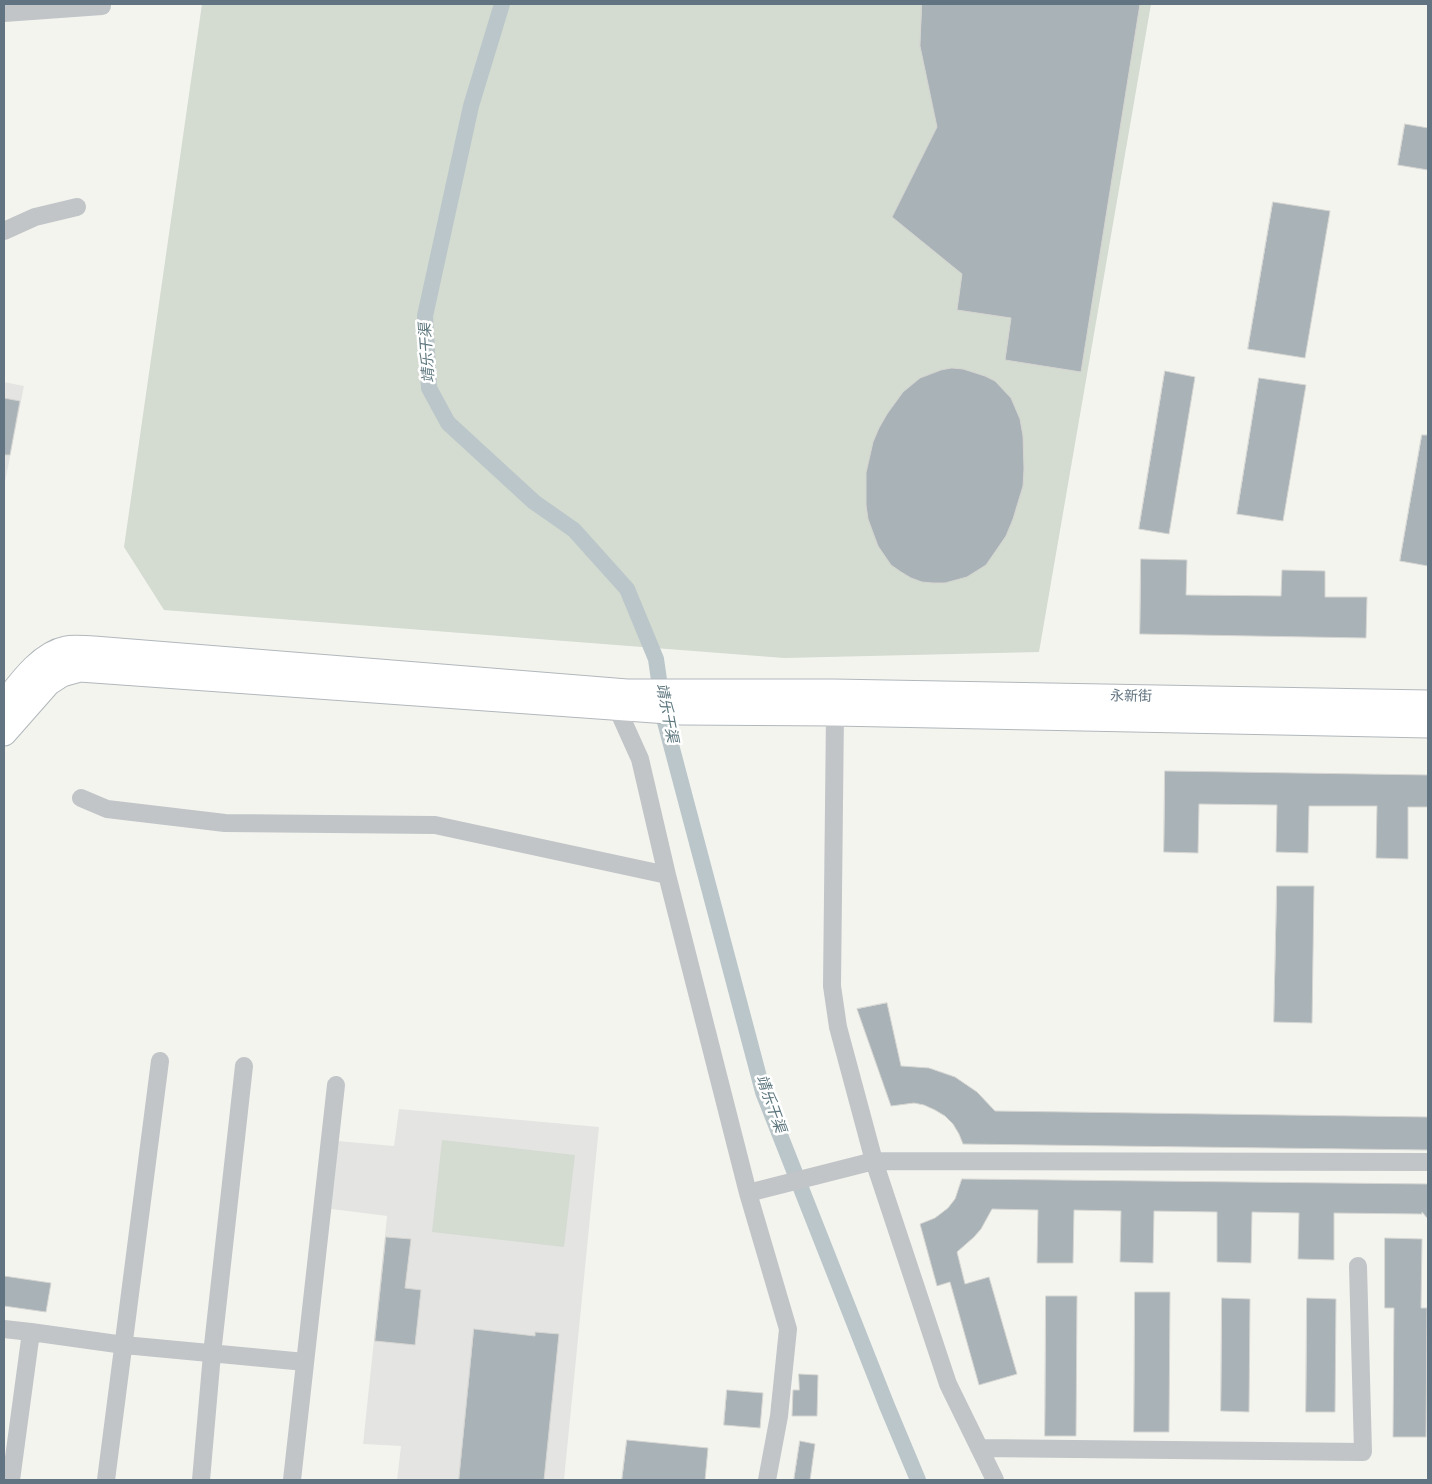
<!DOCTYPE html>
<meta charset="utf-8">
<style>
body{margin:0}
#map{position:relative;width:1432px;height:1484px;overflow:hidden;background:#f4f4ef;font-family:"Roboto Condensed",sans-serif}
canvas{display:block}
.frame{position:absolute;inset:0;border:5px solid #627481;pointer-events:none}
</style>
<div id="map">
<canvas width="1432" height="1484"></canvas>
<div class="frame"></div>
</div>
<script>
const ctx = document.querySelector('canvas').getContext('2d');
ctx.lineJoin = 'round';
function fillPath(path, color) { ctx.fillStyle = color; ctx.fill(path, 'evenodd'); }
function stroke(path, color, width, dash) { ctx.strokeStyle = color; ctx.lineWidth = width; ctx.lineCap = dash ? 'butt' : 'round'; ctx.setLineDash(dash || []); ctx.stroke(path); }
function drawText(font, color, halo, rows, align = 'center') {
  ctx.font = font + ' "Roboto Condensed","Noto Sans SC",sans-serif'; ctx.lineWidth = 5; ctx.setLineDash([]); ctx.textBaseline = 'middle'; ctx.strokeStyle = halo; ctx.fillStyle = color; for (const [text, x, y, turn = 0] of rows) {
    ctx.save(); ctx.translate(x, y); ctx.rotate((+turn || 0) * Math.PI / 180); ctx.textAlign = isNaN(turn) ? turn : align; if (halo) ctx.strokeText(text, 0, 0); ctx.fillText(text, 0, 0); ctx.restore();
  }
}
const built = new Path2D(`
 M4,382L24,386L4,487Z
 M399,1109L599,1127L564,1480H397L401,1446L363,1444L387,1216L331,1209L338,1141L394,1146Z`);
const green = new Path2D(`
 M202,4H1151L1039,652L784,658L164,610L124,547Z
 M442,1140L575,1155L564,1247L432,1232Z`);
const canal = new Path2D(`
 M502,4L471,106L425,316L429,388L448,423L534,502L574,530L627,589L656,659L665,722L763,1092L887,1406L918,1480`);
const building = new Path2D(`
 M922,4H1140L1081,372L1005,360L1011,318L957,310L962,274L892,217L937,127L920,46Z
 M1405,124L1428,128V170L1398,165Z
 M1273,202L1330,211L1305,358L1248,349Z
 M952,368L963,369L985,376L995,381L1011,398L1020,419L1023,436L1024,469L1023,486L1013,519L1006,536L986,565L967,577L945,583H933L922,582L911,578L901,572L891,565L878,546L868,519L866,505V473L873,442L879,428L887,414L903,392L920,378L941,370Z
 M1165,371L1195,377L1169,534L1139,529Z
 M1259,378L1306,385L1283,521L1237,514Z
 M4,398L20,401L10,455H4Z
 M1422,435H1428V566L1400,561Z
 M1141,559L1187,560L1186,595L1281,596L1282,570L1325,571V597H1367L1366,638L1140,634Z
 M1165,771L1428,775V807H1408V859L1376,858L1377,806H1309L1308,853L1276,852L1277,805L1199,804L1198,853L1164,852Z
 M1277,886H1314L1312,1023L1274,1022Z
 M887,1003L901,1066L929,1068L955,1077L977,1092L995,1111L1428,1117V1150L963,1144L959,1134L953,1124L945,1116L935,1110L924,1105L914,1103L891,1106L857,1009Z
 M962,1179L1428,1184V1219L1422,1212V1214L1334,1213V1260L1298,1259L1299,1213L1252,1212L1251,1263L1217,1262V1212L1154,1211L1153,1263L1120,1262L1121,1211L1074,1210L1073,1263H1037L1038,1210L992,1209L981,1229L974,1237L957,1252L965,1284L989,1277L1017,1374L979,1385L950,1282L937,1286L920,1224L935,1218L948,1208L955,1199Z
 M386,1237L411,1239L405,1288L421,1290L415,1345L375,1341Z
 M1385,1238L1422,1239L1421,1308H1427L1426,1437H1393L1394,1308H1385Z
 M4,1276L51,1283L46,1312L4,1306Z
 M1135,1292H1170L1169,1432H1134Z
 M1046,1296H1077L1076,1436H1045Z
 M1222,1298L1250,1299L1249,1412L1221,1411Z
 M1307,1298L1336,1299L1335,1412H1306Z
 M474,1329L535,1336V1332L559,1334L544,1480H459Z
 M799,1374L818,1375L817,1416H792L793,1390H799Z
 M727,1390L763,1393L760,1428L724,1425Z
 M627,1440L708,1448L705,1480H622Z
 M800,1441L815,1444L810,1480H794Z`);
const street = new Path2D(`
 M4,13L102,6
 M4,231L35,217L77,207
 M617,708L640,759L667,875L748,1193L788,1329L779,1416L767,1480
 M835,713L832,986L838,1027L874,1161L948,1384L995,1480
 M81,798L107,809L225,823L435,825L667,875
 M748,1193L874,1161L1428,1162
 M4,1329L31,1332L124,1345L305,1362
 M979,1448L1363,1452L1358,1266
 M11,1480L31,1332
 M106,1480L160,1061
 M201,1480L212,1354L244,1066
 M292,1480L336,1085`);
const secondary = new Path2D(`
 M4,704C19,685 40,654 66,649C74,647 85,649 94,649L627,692H834L1428,703
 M4,733L48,683L62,674L80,669L682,712L835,713L1428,725`);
const streetNames = [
 ["永新街",1131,697,1]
];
const waterNames = [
 ["靖乐干渠",428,353,-94],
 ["靖乐干渠",666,713,79],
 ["靖乐干渠",770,1104,70]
];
fillPath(built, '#e4e5e3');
fillPath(green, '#d4dbd0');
stroke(canal, '#bac6ca', 16);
fillPath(building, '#a9b2b6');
stroke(building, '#d5d5d2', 1);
stroke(secondary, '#b1b7bb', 27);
stroke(street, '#c1c5c8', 18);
stroke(secondary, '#fff', 25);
drawText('14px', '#627481', '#fff', streetNames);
drawText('italic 15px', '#5e777f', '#fff', waterNames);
</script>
